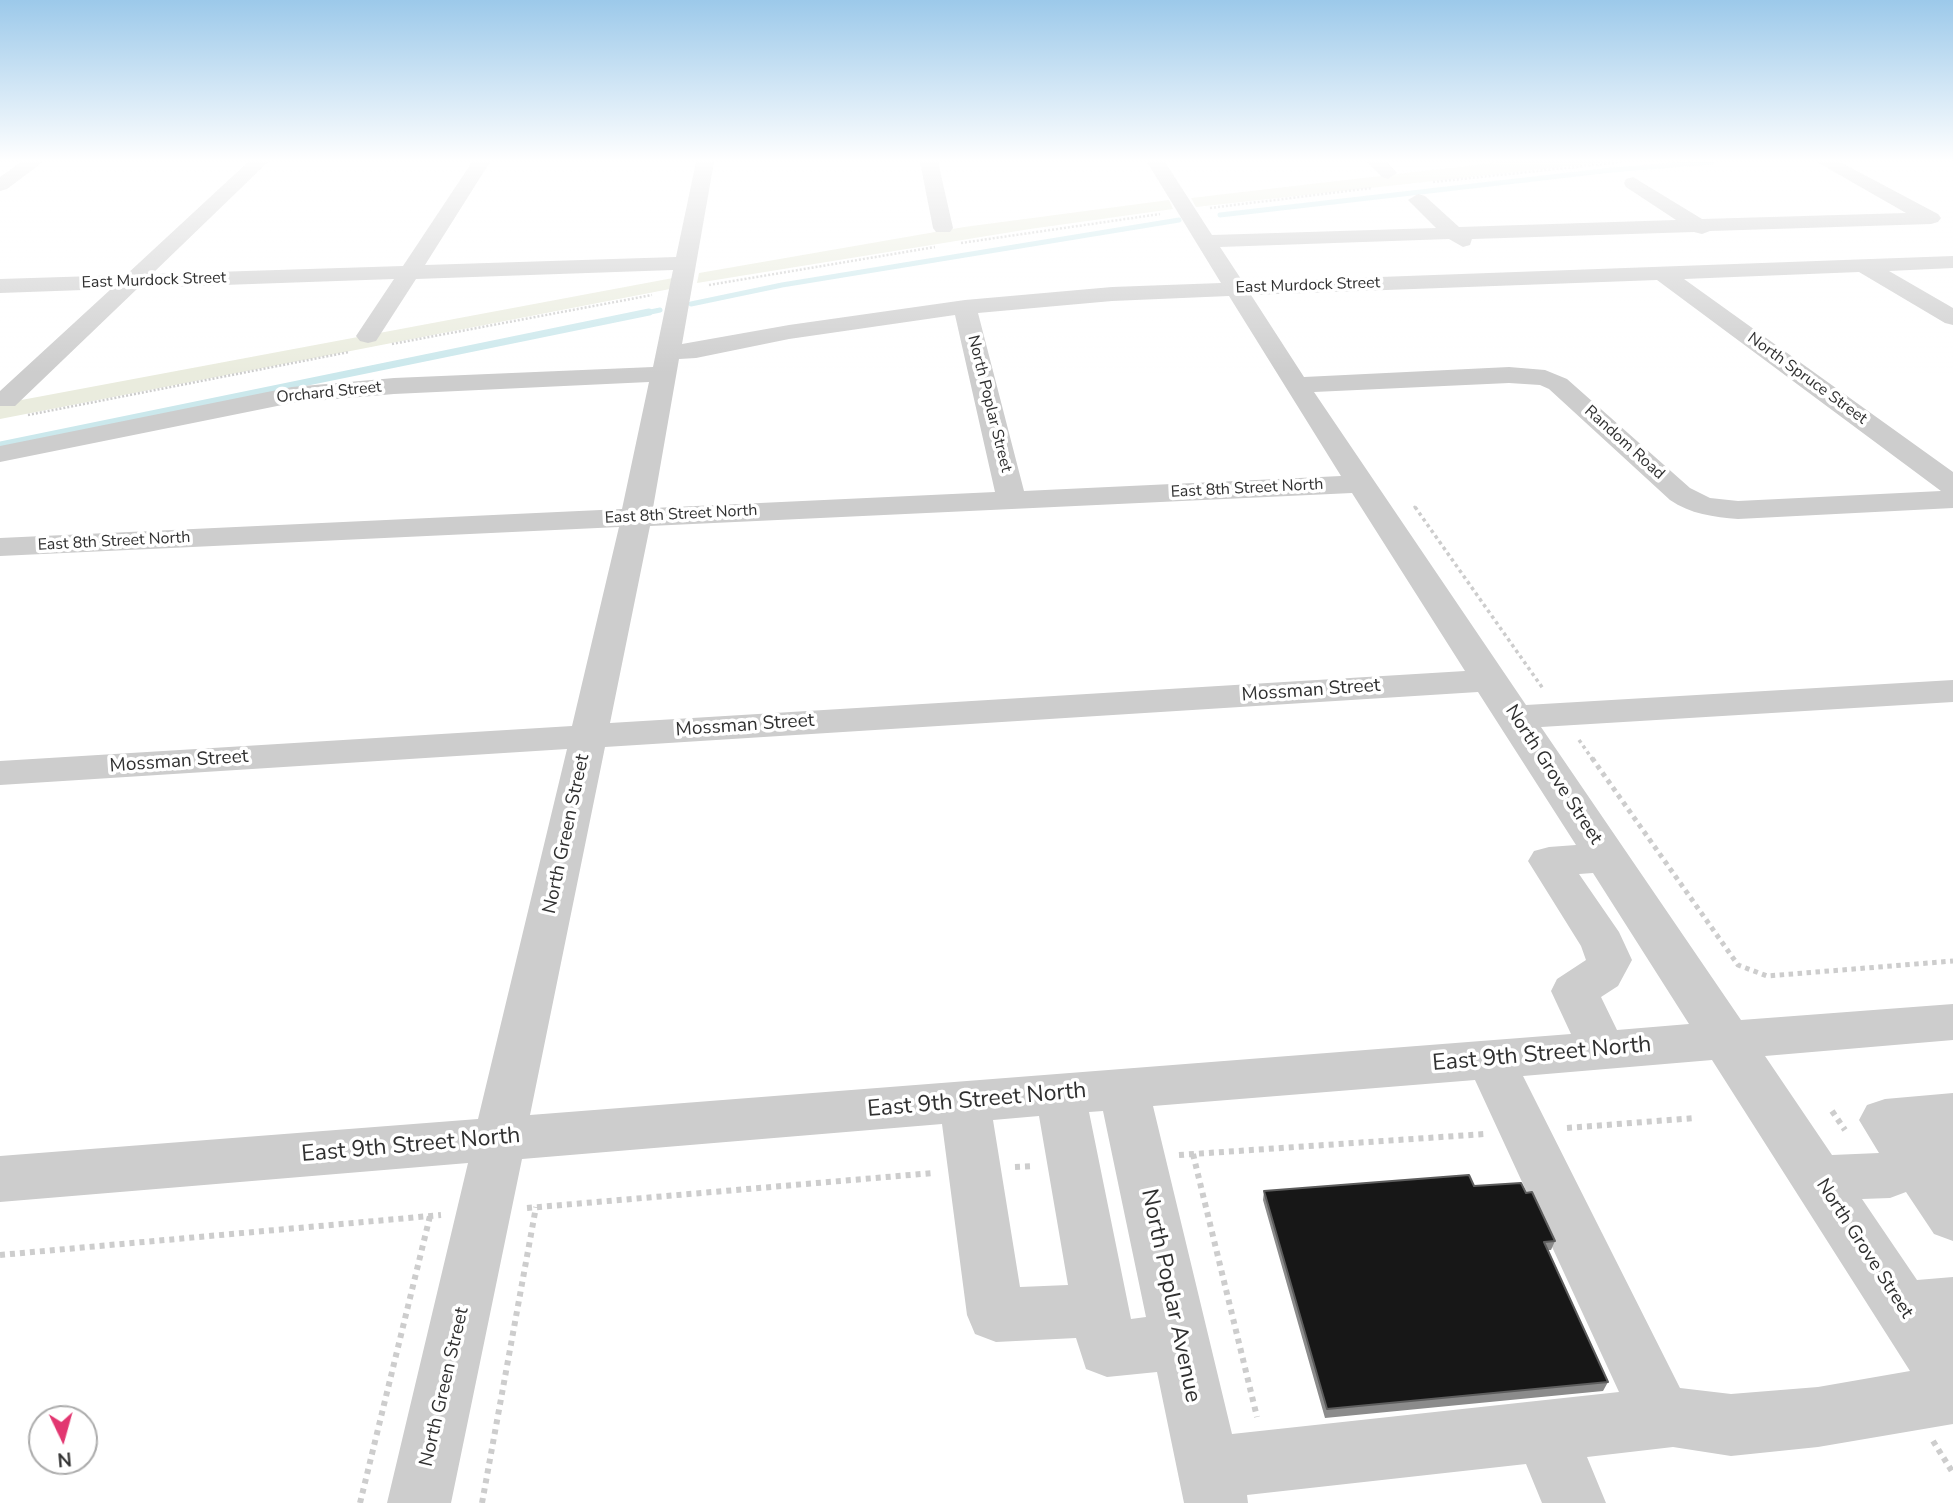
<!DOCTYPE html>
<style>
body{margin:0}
#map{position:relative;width:1953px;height:1503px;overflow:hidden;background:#fff;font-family:"Nunito Sans",sans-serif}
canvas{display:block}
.north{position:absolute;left:28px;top:1405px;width:70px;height:70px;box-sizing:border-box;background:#fff;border:2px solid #acacac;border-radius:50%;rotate:175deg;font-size:19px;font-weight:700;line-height:28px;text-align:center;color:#303030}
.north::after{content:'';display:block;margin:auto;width:24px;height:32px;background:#e23670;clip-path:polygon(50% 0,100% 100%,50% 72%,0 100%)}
</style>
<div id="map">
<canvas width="1953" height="1503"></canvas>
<div class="north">N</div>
</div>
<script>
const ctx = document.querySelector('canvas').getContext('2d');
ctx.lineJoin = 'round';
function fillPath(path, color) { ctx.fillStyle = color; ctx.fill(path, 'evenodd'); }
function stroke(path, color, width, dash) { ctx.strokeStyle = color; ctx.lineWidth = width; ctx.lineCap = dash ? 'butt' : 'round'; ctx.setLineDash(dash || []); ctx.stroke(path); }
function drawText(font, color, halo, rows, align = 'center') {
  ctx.font = font + ' "Nunito Sans",sans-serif'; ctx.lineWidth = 7; ctx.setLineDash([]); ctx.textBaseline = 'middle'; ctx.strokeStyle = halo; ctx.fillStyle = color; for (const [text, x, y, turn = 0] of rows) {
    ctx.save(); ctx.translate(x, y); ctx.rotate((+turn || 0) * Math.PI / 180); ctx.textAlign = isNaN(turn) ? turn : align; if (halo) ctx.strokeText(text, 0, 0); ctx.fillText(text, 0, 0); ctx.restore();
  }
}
const green = new Path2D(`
 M1500,162H1607L1196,207L1191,198Z
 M1169,200L1173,209L1030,229L697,283L699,273L964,227Z
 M673,278L670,289L0,419V404Z`);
const streamFar1 = new Path2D(`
 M1220,215L1612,170L1711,162
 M691,304L782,285L1179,220
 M641,314L660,310`);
const stream = new Path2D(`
 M0,445L649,312`);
const pathFar3 = new Path2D(`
 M1433,182L1623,162
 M1210,208L1372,188
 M961,243L1160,214
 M709,285L935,247
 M392,344L652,295
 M28,415L349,352
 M1414,506L1416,509`);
const pathFar2 = new Path2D(`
 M1415,507L1544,690
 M1579,740L1593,760`);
const pathFar1 = new Path2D(`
 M1592,758L1738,965L1767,976L1953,961`);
const path = new Path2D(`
 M1832,1111L1845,1130
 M1567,1128L1695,1118
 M1193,1154L1257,1417
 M1179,1155L1485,1134
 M1015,1167L1034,1166
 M527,1208L933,1173
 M0,1255L441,1215
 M1933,1441L1953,1473
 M360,1503L430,1216
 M482,1503L536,1207`);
const minor = new Path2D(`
 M21,162H43L7,189L0,191V177Z
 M248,162H268L152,274L403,266L472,162H490L425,265L676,257L696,162H714L682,344L789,325L965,300L1112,287L1221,283L1147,162H1165L1212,235L1436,228L1408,200L1418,194L1425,196L1459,227L1676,220L1626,187L1624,183L1626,179L1633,177L1702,219L1906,213L1817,162H1840L1938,214L1941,218L1938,222L1931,224L1710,231L1702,234L1694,232L1472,239L1470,245L1463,247L1449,239L1220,247L1243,282L1953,256V268L1889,271L1953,308V325L1945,323L1859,272L1684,279L1953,472V508L1738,519C1714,517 1690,514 1670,500L1549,389L1540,385L1509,383L1314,392L1526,705L1953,680V702L1541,727L1741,1020L1953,1004V1040L1765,1056L1832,1155L1879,1153L1859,1120L1867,1105L1885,1099L1953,1093V1241L1934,1234L1906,1192L1890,1198L1862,1199L1917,1280L1953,1277V1424L1818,1447L1731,1456L1673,1447L1587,1457L1606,1503H1542L1526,1464L1247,1495L1248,1503H1184L1157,1372L1107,1377L1086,1369L1076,1338L996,1342L975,1334L967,1315L942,1124L522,1159L451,1503H387L468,1163L0,1202V1156L478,1119L567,749L0,785V761L572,726L619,527L0,556V538L622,509L649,382L394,394L292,403L0,462V446L292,387L394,378L653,367L673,270L416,279L376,341L368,343L360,341L356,336L394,279L138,288L15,406H0V391L111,289L0,293V279L126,275ZM1657,280L1941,491L1738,501L1710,498L1690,488L1567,379L1545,370L1509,367L1304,377L1251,295ZM1229,296L1341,476L1024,491L978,313L1112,301ZM955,315L995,492L653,508L679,359L696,358L789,339ZM1352,493L1465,671L610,723L650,526ZM1478,692L1576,845L1549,847L1534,851L1528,861L1581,946L1586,960L1557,979L1551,991L1571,1034L530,1115L605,747ZM1593,873L1689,1024L1617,1030L1601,997L1618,986L1632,960L1619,932L1579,874ZM1712,1060L1910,1371L1818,1387L1731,1394L1680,1388L1523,1076ZM1475,1080L1619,1392L1232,1434L1153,1106ZM1103,1111L1146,1317L1131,1319L1089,1112ZM1039,1116L1068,1285L1020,1287L993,1120Z
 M920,162H938L953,228L950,232H936L933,228Z
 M1367,162H1387L1397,173L1388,179L1382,177Z`);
const wall = new Path2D(`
 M1474,1186L1526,1193L1555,1241L1551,1250H1548L1608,1382L1603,1391L1325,1418L1263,1200L1264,1191Z`);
const building = new Path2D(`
 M1469,1175L1474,1186L1521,1183L1526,1193L1532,1192L1555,1241L1544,1242L1608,1382L1327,1409L1264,1191Z`);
const farStreetnames = [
 ["East Murdock Street",154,281,-2],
 ["East Murdock Street",1308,286,-2],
 ["North Spruce Street",1807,379,36],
 ["Orchard Street",329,393,-6],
 ["North Poplar Street",989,404,76],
 ["Random Road",1624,443,42],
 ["East 8th Street North",1247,489,-3],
 ["East 8th Street North",681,515,-3],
 ["East 8th Street North",114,542,-3]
];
const streetNames = [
 ["Mossman Street",1311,691,-4],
 ["Mossman Street",745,726,-4],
 ["Mossman Street",179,762,-4],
 ["North Grove Street",1553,775,57],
 ["North Green Street",567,834,-78],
 ["North Grove Street",1864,1249,57],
 ["North Green Street",445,1387,-77]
];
const nearStreetnames = [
 ["East 9th Street North",1542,1055,-5],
 ["East 9th Street North",977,1101,-5],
 ["East 9th Street North",411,1146,-5],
 ["North Poplar Avenue",1170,1296,78]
];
fillPath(green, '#eaecde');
stroke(streamFar1, '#cbe8ec', 5);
stroke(stream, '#cbe8ec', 7);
stroke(pathFar3, '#cdcdcd', 2.5, [2, 2]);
stroke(pathFar2, '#cdcdcd', 3.5, [3.5, 3.5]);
stroke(pathFar1, '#cdcdcd', 5, [4.5, 4.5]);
stroke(path, '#cdcdcd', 6, [5, 5]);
fillPath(minor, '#cdcdcd');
fillPath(wall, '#8b8b8b');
fillPath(building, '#171717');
stroke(building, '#5d5d5d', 2);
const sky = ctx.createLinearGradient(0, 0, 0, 373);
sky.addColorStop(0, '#9cc9ea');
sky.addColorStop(0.43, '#fff');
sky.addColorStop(1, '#ffffff00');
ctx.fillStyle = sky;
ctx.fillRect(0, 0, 1953, 373);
drawText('16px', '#303030', '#fff', farStreetnames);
drawText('19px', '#303030', '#fff', streetNames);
drawText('23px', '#303030', '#fff', nearStreetnames);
</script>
